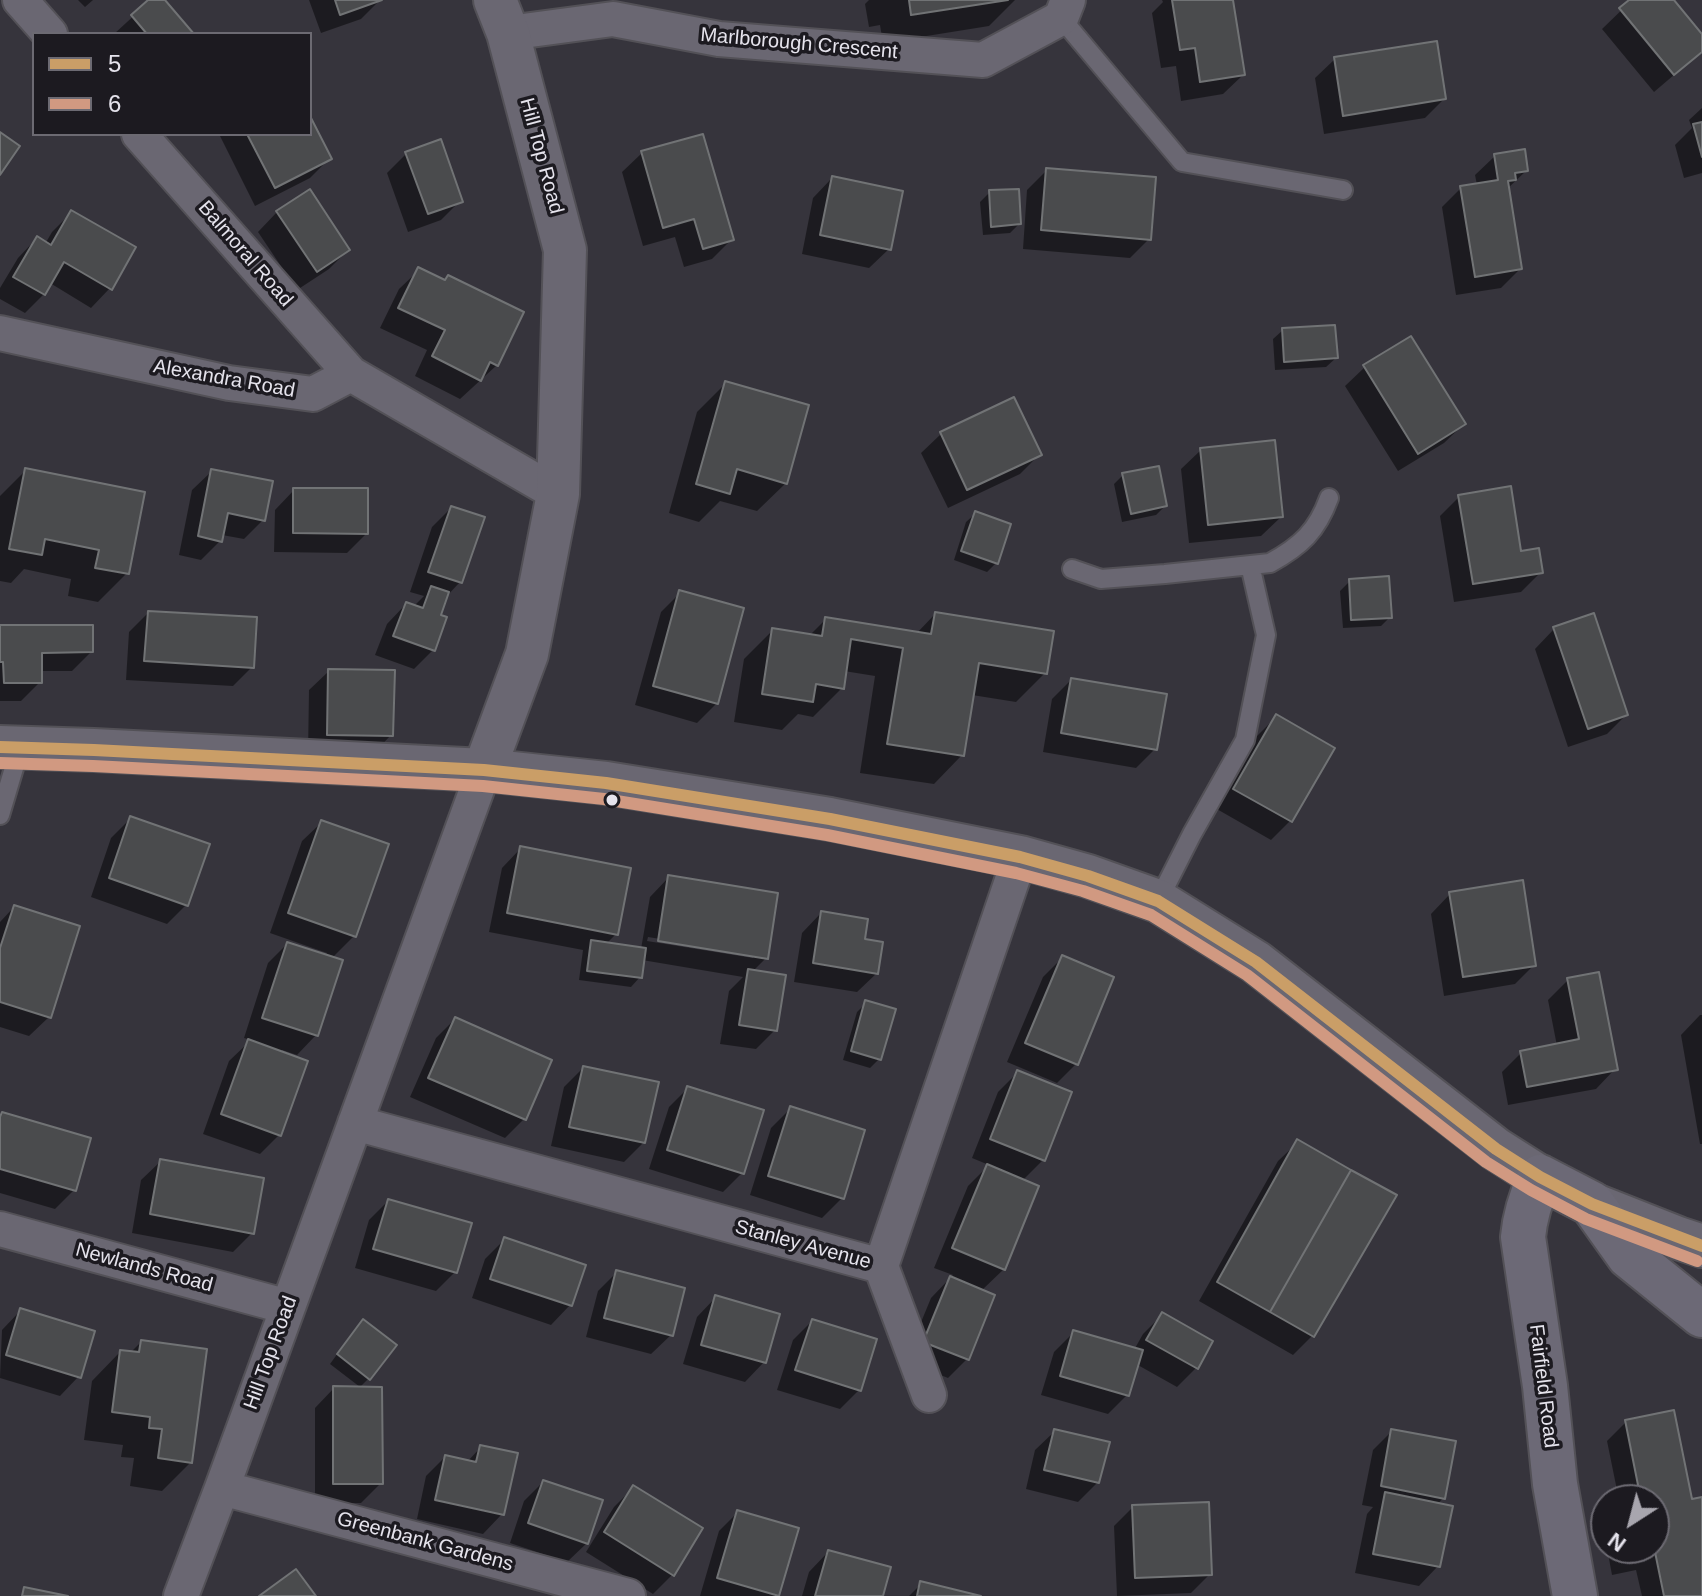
<!DOCTYPE html>
<style>
body{margin:0}
#map{position:relative;width:1702px;height:1596px;overflow:hidden;background:#36343c;font-family:Arial,sans-serif}
canvas{display:block}
.legend{position:absolute;left:32px;top:32px;width:280px;height:104px;box-sizing:border-box;background:#1c1a20;border:2px solid #6c6a72;margin:0;padding:10px 14px;list-style:none;font-size:24px;color:#e5e3ec}
.legend li{display:flex;align-items:center;gap:16px;height:40px}
.legend b{width:40px;border:2px solid #6c6a72}
.north{position:absolute;left:1590px;top:1484px;width:80px;height:80px;box-sizing:border-box;background:#1c1a20;border:2px solid #6c6a72;border-radius:50%;rotate:216deg;font-size:22px;font-weight:700;line-height:32px;text-align:center;color:#e5e3ec}
.north::after{content:'';display:block;margin:auto;width:28px;height:36px;background:#a8a6ae;clip-path:polygon(50% 0,100% 100%,50% 72%,0 100%)}
</style>
<div id="map">
<canvas width="1702" height="1596"></canvas>
<ul class="legend">
<li><b style="height:10px;background:#ca9e67"></b>5</li>
<li><b style="height:10px;background:#d19981"></b>6</li>
</ul>
<div class="north">N</div>
</div>
<script>
const ctx = document.querySelector('canvas').getContext('2d');
ctx.lineJoin = 'round';
function fillPath(path, color) { ctx.fillStyle = color; ctx.fill(path, 'evenodd'); }
function stroke(path, color, width, dash) { ctx.strokeStyle = color; ctx.lineWidth = width; ctx.lineCap = dash ? 'butt' : 'round'; ctx.setLineDash(dash || []); ctx.stroke(path); }
function drawText(font, color, halo, rows, align = 'center') {
  ctx.font = font + ' Arial,sans-serif'; ctx.lineWidth = 7; ctx.setLineDash([]); ctx.textBaseline = 'middle'; ctx.strokeStyle = halo; ctx.fillStyle = color; for (const [text, x, y, turn = 0] of rows) {
    ctx.save(); ctx.translate(x, y); ctx.rotate((+turn || 0) * Math.PI / 180); ctx.textAlign = isNaN(turn) ? turn : align; if (halo) ctx.strokeText(text, 0, 0); ctx.fillText(text, 0, 0); ctx.restore();
  }
}
const shadow = new Path2D(`
 M78,0H93L85,7Z
 M151,0H162L191,34H114Z
 M309,0H380L361,19L321,33Z
 M869,0H1015L989,26L883,43L880,25L869,27L865,4Z
 M1162,0H1231L1243,75L1223,94L1181,101L1176,66L1161,68L1152,13L1163,2Z
 M1632,0H1671L1702,37V51L1654,92L1602,29Z
 M1335,59L1444,99L1425,118L1324,134L1315,78Z
 M1702,108V173L1684,178L1675,145L1692,128L1689,120Z
 M310,120L329,159L310,178L255,206L220,136L222,134H310Z
 M642,153L732,239L712,259L684,267L675,237L643,246L622,172Z
 M406,154L460,201L441,220L408,232L387,173Z
 M1495,156L1526,171L1507,189L1520,269L1501,288L1456,295L1442,207L1461,188L1477,185L1475,175Z
 M1047,170L1149,239L1130,258L1023,249L1027,190Z
 M832,178L889,249L869,268L802,254L813,198Z
 M990,192L1019,224L1010,233L983,235L980,202Z
 M72,212L110,288L91,308L50,283L44,294L25,313L0,299V288L18,258L37,238L45,244L52,232Z
 M277,212L348,250L329,269L297,290L258,232Z
 M419,270L497,365L460,399L415,376L427,350L380,328L399,289Z
 M1283,330L1336,358L1326,367L1275,370L1273,339Z
 M1365,367L1464,424L1444,443L1398,471L1345,386Z
 M726,383L786,483L757,511L720,501L699,522L669,513L697,412Z
 M1013,400L1040,454L1020,474L948,508L921,453L941,434Z
 M1201,450L1281,517L1261,536L1189,543L1181,469Z
 M26,470L127,573L98,602L68,596L71,579L24,569L11,583L0,581V496Z
 M212,471L263,520L244,539L222,535L220,541L201,560L179,555L192,490Z
 M1123,475L1165,506L1156,515L1122,522L1114,484Z
 M294,490L366,534L347,553L274,552L275,510Z
 M1459,497L1541,572L1521,592L1454,602L1440,516Z
 M451,508L460,582L445,598L438,616L433,650L414,669L375,655L387,624L406,604L413,607L424,596L410,592L432,527Z
 M976,513L996,563L987,572L954,560L966,522Z
 M1350,581L1390,617L1381,626L1343,628L1340,591Z
 M680,593L717,703L697,723L635,705L661,612Z
 M148,613L252,667L233,686L126,680L129,632Z
 M935,614L1045,673L1016,702L972,695L962,755L934,784L860,773L875,676L844,671L842,688L813,717L798,714L782,730L734,722L744,659L773,630L809,636L826,619L916,634Z
 M0,627L91,652L72,671H40V682L21,701H0Z
 M1554,629L1626,715L1607,734L1568,747L1535,649Z
 M329,671L391,735L372,755L308,754L309,690Z
 M1071,680L1155,749L1136,768L1043,752L1052,699Z
 M1276,717L1332,749L1290,821L1271,840L1215,808L1257,736Z
 M131,818L186,905L167,924L91,897L111,838Z
 M322,822L354,936L332,958L316,1035L297,1055L282,1050L279,1135L260,1154L203,1134L229,1061L251,1040L244,1038L268,963L287,944L325,956L327,953L270,933L302,841Z
 M521,848L616,934L606,944L641,949L650,897L669,877L766,958L752,972L775,1030L756,1049L720,1044L729,991L743,977L642,960L640,977L631,987L579,980L583,950L489,932L502,868ZM648,937L753,954V958L647,941Z
 M1450,894L1534,965L1515,984L1444,996L1431,914Z
 M14,907L49,1017L29,1036L0,1027V922Z
 M821,913L863,941L877,973L857,992L794,982L802,933Z
 M1062,958L1076,1064L1057,1083L1007,1062L1043,977Z
 M1568,980L1615,1069L1596,1089L1508,1105L1502,1072L1521,1053L1557,1046L1548,1000Z
 M866,1003L879,1059L870,1068L843,1060L857,1012Z
 M1700,1015H1702V1144H1700L1681,1035Z
 M455,1019L524,1119L505,1138L410,1097L436,1038Z
 M583,1068L644,1142L624,1162L551,1146L564,1087Z
 M1018,1072L1044,1159L1022,1181L1004,1269L981,1291L967,1359L948,1378L905,1361L931,1298L953,1275L934,1268L968,1186L989,1165L972,1158L998,1092Z
 M688,1088L742,1173L723,1192L649,1169L669,1107Z
 M791,1108L842,1198L822,1218L750,1195L771,1128Z
 M2,1114L74,1190L55,1209L0,1193V1116Z
 M1298,1142L1394,1196L1312,1336L1293,1355L1199,1301L1278,1161Z
 M161,1161L252,1233L233,1252L132,1233L141,1180Z
 M388,1201L455,1272L436,1291L355,1268L369,1220Z
 M504,1240L570,1305L551,1325L472,1298L485,1259Z
 M617,1272L671,1335L651,1354L586,1337L598,1291Z
 M716,1297L764,1362L745,1382L683,1364L697,1317Z
 M21,1310L79,1376L60,1396L0,1378L2,1330Z
 M1162,1315L1196,1368L1177,1387L1136,1364L1127,1395L1108,1414L1041,1395L1054,1352L1074,1332L1134,1350L1143,1334Z
 M812,1321L859,1390L840,1409L777,1390L793,1340Z
 M354,1331L369,1378L360,1387L330,1364Z
 M141,1342L191,1462L162,1491L130,1486L134,1458L121,1457L123,1445L84,1440L92,1381L120,1352L130,1353Z
 M334,1388L381,1483L361,1503H315V1408Z
 M1626,1422L1690,1501L1702,1499V1596H1642L1636,1570L1612,1575L1607,1548H1654V1500H1619L1607,1441Z
 M1055,1431L1098,1482L1078,1502L1026,1489L1035,1450Z
 M1392,1431L1443,1498L1437,1505L1438,1566L1419,1586L1355,1573L1367,1514L1373,1507L1362,1505L1373,1450Z
 M481,1447L502,1514L483,1534L417,1519L426,1476L445,1457L467,1462Z
 M543,1482L587,1543L567,1562L510,1543L524,1501Z
 M633,1488L672,1575L653,1594L586,1552L614,1507Z
 M1133,1507L1210,1574L1191,1593L1117,1596L1114,1526Z
 M738,1512L778,1595L777,1596H700L719,1531Z
 M1606,1516V1544L1601,1520Z
 M828,1552L881,1596H802L809,1572Z
 M921,1584L973,1596H909Z`);
const building = new Path2D(`
 M148,0H165L194,34H147L131,15Z
 M335,0H382L340,15Z
 M909,0H1008L911,15Z
 M1172,0H1233L1245,75L1200,82L1195,48L1180,50Z
 M1629,0H1674L1702,34V52L1674,75L1619,8Z
 M1437,41L1446,99L1343,116L1334,57Z
 M310,116L332,159L275,188L247,134H310Z
 M1702,122V157L1693,124Z
 M0,132L20,146L0,175Z
 M703,134L734,240L703,249L694,219L663,228L641,151Z
 M441,139L463,202L428,214L405,152Z
 M1525,149L1528,171L1515,173L1516,180L1508,181L1522,269L1475,277L1460,186L1498,180L1494,154Z
 M1046,168L1156,177L1151,240L1041,230Z
 M832,176L903,191L891,250L820,235Z
 M310,189L350,250L317,272L276,211Z
 M1019,189L1021,224L991,227L989,190Z
 M71,210L136,247L112,290L64,262L45,295L13,277L37,236L51,245Z
 M418,267L445,280L448,275L524,312L498,366L490,362L481,381L432,356L445,330L398,308Z
 M1335,325L1338,358L1284,362L1282,328Z
 M1411,336L1466,424L1418,454L1363,365Z
 M725,381L809,405L787,484L737,469L730,494L696,484Z
 M1014,397L1042,455L967,490L940,432Z
 M1275,440L1283,517L1208,525L1200,448Z
 M1159,466L1167,506L1131,514L1122,473Z
 M25,468L145,492L129,574L95,568L99,550L45,539L42,555L9,549Z
 M211,469L273,481L265,521L228,513L222,542L198,536Z
 M1511,486L1521,551L1539,548L1543,573L1473,584L1458,495Z
 M293,488H368V534L293,533Z
 M451,506L485,517L462,583L428,572Z
 M975,511L1011,524L998,564L961,551Z
 M1389,576L1392,618L1351,620L1349,579Z
 M431,586L449,592L441,615L447,617L435,651L393,636L406,602L423,608Z
 M679,590L744,608L718,704L653,686Z
 M148,611L257,617L254,668L144,661Z
 M935,612L1054,631L1047,674L979,663L964,756L887,744L903,648L851,639L844,689L816,684L813,702L762,694L772,628L822,636L825,617L931,634Z
 M1594,613L1628,715L1588,729L1553,627Z
 M0,625H93V652L42,653V683H4L3,662H0Z
 M328,669L395,670L393,736L327,735Z
 M1071,678L1167,694L1157,750L1061,733Z
 M1276,714L1335,748L1292,822L1233,789Z
 M130,816L210,844L188,906L109,878Z
 M321,820L389,844L356,937L288,913Z
 M520,846L631,868L618,935L507,913Z
 M668,875L778,893L768,959L658,941Z
 M1523,880L1536,966L1463,977L1449,892Z
 M14,905L80,926L51,1018L0,1002V948Z
 M821,911L868,919L865,939L883,942L878,974L813,963Z
 M591,940L646,948L642,978L587,971Z
 M287,942L343,960L318,1036L262,1018Z
 M1062,955L1114,977L1078,1065L1025,1043Z
 M748,969L786,975L777,1031L739,1025Z
 M1599,972L1618,1070L1527,1087L1520,1051L1579,1039L1567,978Z
 M865,1000L896,1009L881,1060L851,1051Z
 M455,1017L552,1060L526,1120L428,1078Z
 M248,1039L308,1061L281,1136L221,1114Z
 M583,1066L659,1082L645,1143L569,1127Z
 M1017,1070L1072,1092L1045,1161L990,1139Z
 M687,1086L764,1110L744,1174L667,1150Z
 M790,1106L865,1130L844,1199L768,1176Z
 M2,1112L91,1138L76,1191L0,1169V1117Z
 M1297,1139L1351,1170L1270,1312L1217,1282Z
 M160,1159L264,1178L254,1234L150,1214Z
 M987,1164L1039,1186L1005,1270L952,1248Z
 M1351,1170L1397,1195L1314,1337L1270,1312Z
 M388,1199L472,1223L457,1273L373,1249Z
 M504,1237L586,1265L572,1306L490,1279Z
 M616,1270L685,1288L673,1336L604,1318Z
 M950,1276L995,1295L969,1360L923,1342Z
 M715,1295L780,1314L766,1363L701,1345Z
 M20,1308L95,1331L81,1378L6,1355Z
 M1162,1312L1213,1341L1198,1369L1146,1340Z
 M363,1319L397,1345L370,1380L337,1354Z
 M812,1319L877,1339L861,1391L795,1370Z
 M1073,1330L1143,1350L1129,1396L1060,1376Z
 M141,1340L207,1349L192,1463L158,1458L162,1429L149,1428L150,1417L112,1412L120,1350L139,1352Z
 M333,1386L382,1387L383,1484H333Z
 M1674,1410L1692,1499L1702,1497V1596H1664L1655,1552L1631,1557L1629,1548H1654V1500L1620,1499L1640,1495L1625,1420Z
 M1054,1429L1110,1442L1099,1483L1044,1470Z
 M1391,1429L1456,1441L1445,1499L1381,1486Z
 M480,1445L518,1453L504,1515L435,1500L445,1455L476,1462Z
 M543,1480L603,1500L588,1544L528,1523Z
 M633,1485L703,1528L674,1576L604,1532Z
 M1385,1492L1453,1506L1440,1567L1373,1554Z
 M1209,1502L1212,1575L1135,1578L1132,1505Z
 M737,1510L799,1528L779,1596L717,1578Z
 M828,1550L891,1567L883,1596H815Z
 M296,1569L316,1596H259Z
 M920,1581L981,1596H917Z
 M24,1587L68,1596H22Z`);
const service = new Path2D(`
 M1061,18L1182,162L1343,190
 M1072,569L1101,579L1165,574L1270,563C1301,546 1317,531 1329,498
 M0,815L20,748
 M1158,901L1192,834L1245,740L1266,635L1250,565`);
const minor = new Path2D(`
 M20,0L50,34
 M508,33L613,19L719,39L983,60L1061,18L1068,0
 M139,134L351,374
 M0,333L229,383L313,394L351,374L558,494
 M355,1123L881,1266L1020,857
 M0,1229L288,1307
 M881,1266L929,1395
 M222,1488L628,1596
 M181,1596L222,1488L484,770`);
const tertiary = new Path2D(`
 M0,747L94,750L484,770L606,783L830,819L1020,857L1088,876L1158,901L1256,962L1496,1149L1540,1177
 M484,770L527,654L558,494L565,250L508,33L495,0
 M1592,1204L1678,1238L1702,1246`);
const secondary = new Path2D(`
 M1575,1596L1555,1484L1545,1386L1523,1237C1525,1215 1531,1197 1540,1177L1592,1204L1629,1256L1702,1315`);
const bus1 = new Path2D(`
 M0,747L94,750L484,770L606,783L830,819L1020,857L1088,876L1158,901L1256,962L1496,1149L1540,1177L1592,1204L1702,1246`);
const bus2 = new Path2D(`
 M0,763L93,766L483,786L604,799L827,835L1016,873L1083,891L1151,915L1247,975L1486,1162L1531,1190L1586,1219L1697,1261`);
const markers = [
 [612,800,7,"#e5e3ec"]
];
const streetNames = [
 ["Marlborough Crescent",799,44,5],
 ["Hill Top Road",541,156,75],
 ["Balmoral Road",245,254,49],
 ["Alexandra Road",224,379,10],
 ["Stanley Avenue",803,1245,15],
 ["Newlands Road",144,1268,15],
 ["Hill Top Road",271,1353,-70],
 ["Fairfield Road",1543,1386,83],
 ["Greenbank Gardens",425,1542,15]
];
fillPath(shadow, '#0007');
fillPath(building, '#4a4b4d');
stroke(building, '#717375', 2);
stroke(service, '#535157', 22);
stroke(minor, '#535157', 38);
stroke(tertiary, '#535157', 46);
stroke(secondary, '#535157', 48);
stroke(service, '#6a6772', 18);
stroke(minor, '#6a6772', 34);
stroke(tertiary, '#6a6772', 42);
stroke(secondary, '#6c6976', 44);
stroke(bus1, '#ca9e67', 12);
stroke(bus2, '#d19981', 12);
for (const [x, y, r, color] of markers) { const dot = new Path2D(); dot.arc(x, y, r, 0, 2 * Math.PI); ctx.fillStyle = color; ctx.fill(dot); stroke(dot, '#1c1a20', 3); }
drawText('20px', '#e5e3ec', '#1c1a20', streetNames);
</script>
